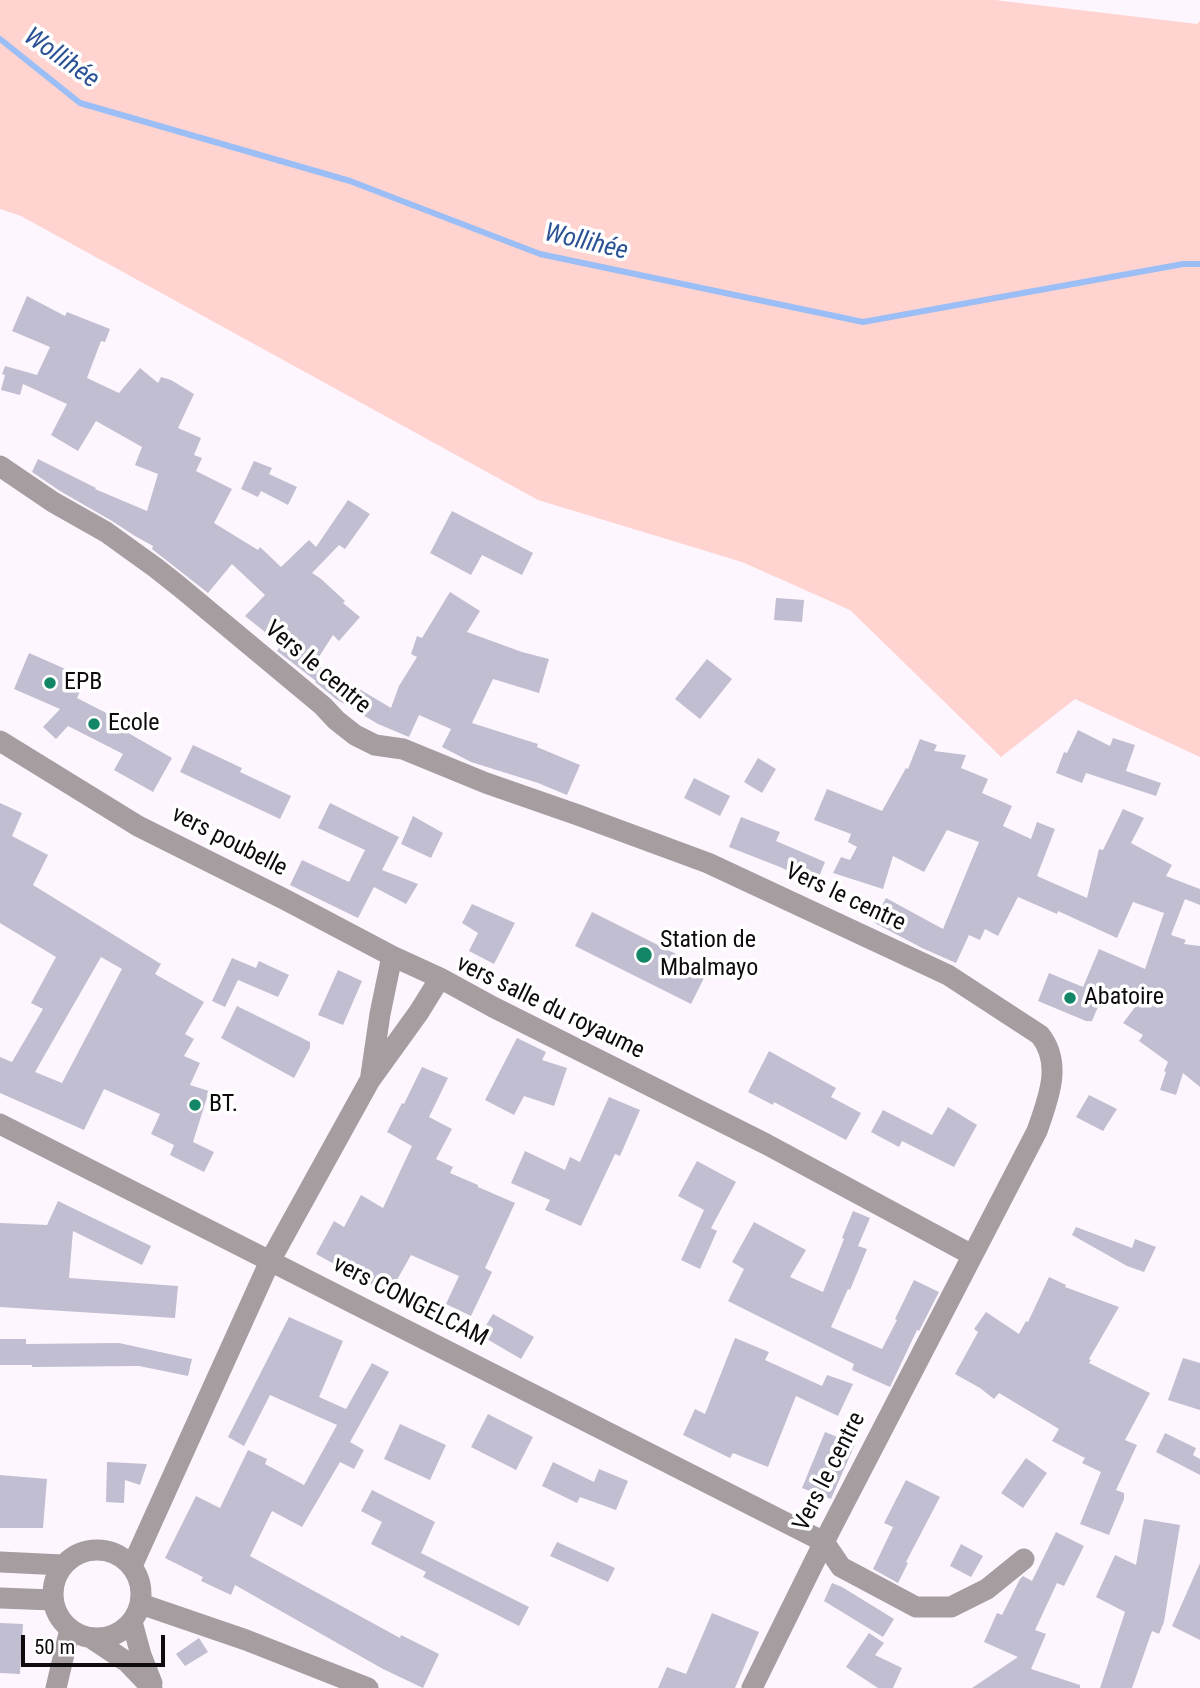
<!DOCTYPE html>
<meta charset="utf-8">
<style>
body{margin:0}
#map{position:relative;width:1200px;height:1688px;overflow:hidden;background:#fef6ff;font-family:"Roboto Condensed",sans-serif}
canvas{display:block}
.scale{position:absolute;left:21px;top:1635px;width:144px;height:32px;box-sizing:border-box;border:4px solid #0e0a0e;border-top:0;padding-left:9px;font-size:21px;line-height:24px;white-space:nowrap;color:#0e0a0e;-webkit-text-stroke:5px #fff;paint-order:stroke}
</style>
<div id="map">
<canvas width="1200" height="1688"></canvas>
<div class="scale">50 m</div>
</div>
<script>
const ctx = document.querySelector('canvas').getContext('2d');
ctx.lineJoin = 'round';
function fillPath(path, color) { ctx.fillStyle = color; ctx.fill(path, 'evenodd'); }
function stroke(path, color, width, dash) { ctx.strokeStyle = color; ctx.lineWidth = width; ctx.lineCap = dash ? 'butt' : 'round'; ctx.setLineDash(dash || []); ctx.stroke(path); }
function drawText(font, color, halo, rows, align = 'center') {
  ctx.font = font + ' "Roboto Condensed",sans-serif'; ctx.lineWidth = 7; ctx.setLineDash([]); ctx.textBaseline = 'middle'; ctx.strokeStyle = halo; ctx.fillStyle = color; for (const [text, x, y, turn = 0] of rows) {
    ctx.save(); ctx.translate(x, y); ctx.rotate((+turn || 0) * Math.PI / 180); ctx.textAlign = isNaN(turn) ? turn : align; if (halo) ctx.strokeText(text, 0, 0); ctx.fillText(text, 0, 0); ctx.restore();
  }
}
const green = new Path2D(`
 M0,0H995L1197,24L1200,21V757L1075,699L1001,757L850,610L742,562L538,500L21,216L0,209Z`);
const stream = new Path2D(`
 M0,39L80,103L350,181L540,254L863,322L1183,264H1200`);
const building = new Path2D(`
 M27,296L65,316L67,312L110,329L105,342L101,341L87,378L119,393L140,368L158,383L161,377L171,380L194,394L178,428L201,438L194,455L202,458L196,471L232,489L214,523L258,550L260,547L281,567L309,540L316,547L348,500L370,514L345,549L339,545L312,573L320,578L345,601L343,603L360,617L339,641L333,635L315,663L349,687L351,684L391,708L399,686L417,657L411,654L417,636L422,638L450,592L480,611L467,632L522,652L549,659L539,693L493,679L472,723L538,744L537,747L580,765L567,795L538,783L471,762L442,747L451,729L419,715L409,737L378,724L336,699L315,682L316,681L277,651L281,645L245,616L265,595L232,564L208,593L152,549L153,546L135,536L112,521L60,491L32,472L38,459L96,488L95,489L147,511L158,474L135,465L142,447L96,421L78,451L51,435L67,404L23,384L20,395L1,390L5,375L2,374L5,366L37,375L50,347L12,331Z
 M254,461L272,468L269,474L297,487L288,505L261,491L258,497L241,489Z
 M452,511L533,553L522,575L482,555L471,575L430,553Z
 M776,598L804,600L802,622L774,620Z
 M29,653L86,678L77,698L120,720L116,726L172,758L153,792L114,770L123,754L68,726L56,739L43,727L60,709L14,689Z
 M707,659L732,679L700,719L675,699Z
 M1078,730L1110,746L1113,738L1135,745L1126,771L1161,783L1156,796L1086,773L1082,783L1056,773L1064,752L1067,753Z
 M920,739L937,745L934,751L966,755L961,768L988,779L982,793L1012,806L1003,826L1031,839L1037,822L1055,829L1037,876L1087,898L1099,849L1103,850L1123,809L1144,818L1131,843L1172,865L1166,876L1200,889V905L1185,899L1171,935L1186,940L1184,944L1200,946V1087L1183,1073L1176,1095L1160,1090L1166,1072L1164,1071L1168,1062L1139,1041L1143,1035L1123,1023L1139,1002L1106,988L1092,1021H1086L1038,1001L1049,973L1083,987L1099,949L1145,969L1164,913L1133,902L1117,938L1058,911L1057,914L1018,897L998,936L985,929L980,940L969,935L956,963L922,948L873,922L886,898L943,929L979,842L947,830L924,872L893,856L883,889L833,873L841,857L850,860L857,847L848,842L851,834L814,820L827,789L882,811L906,768L908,769Z
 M193,745L242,768L240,772L291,796L280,819L180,772Z
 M758,758L776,769L762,793L744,782Z
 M694,778L730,796L720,816L684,798Z
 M0,803L22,813L12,836L48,855L33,885L161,964L155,974L204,1002L185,1034L194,1039L184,1056L200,1063L190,1085L209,1091L193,1142L214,1152L204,1172L170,1155L174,1145L151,1134L160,1114L104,1089L84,1130L0,1093V1057L12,1062L43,1009L31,1003L56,957L0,923ZM101,957L122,969L62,1083L35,1072Z
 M330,803L399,837L382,870L418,884L406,904L374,887L358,918L290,885L302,860L349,882L365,850L318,828Z
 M413,816L443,833L431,858L401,844Z
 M741,817L780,832L776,841L825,862L816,884L780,867L729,847Z
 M472,904L515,923L494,964L469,951L478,933L462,923Z
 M592,912L708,970L691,1004L575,946Z
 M232,958L256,968L259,961L289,975L278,997L238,980L225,1007L212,1001Z
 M338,970L362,981L343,1025L318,1015Z
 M237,1006L310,1042V1048L294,1078L221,1038Z
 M517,1038L546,1052L542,1060L567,1068L554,1106L524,1096L514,1115L485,1100Z
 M769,1051L836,1088L831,1097L861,1113L846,1140L774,1102L773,1105L748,1092Z
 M422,1067L448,1078L429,1117L452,1129L436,1159L453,1167L450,1173L478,1185V1187L515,1203L485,1268L492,1272L471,1316L446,1304L459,1276L411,1255L389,1294L316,1254L334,1221L344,1227L361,1195L383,1208L412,1146L387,1132L402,1103L404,1104Z
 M1089,1095L1117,1109L1103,1131L1076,1117Z
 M609,1097L640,1110L620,1156L615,1154L581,1226L545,1210L550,1200L511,1183L525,1151L565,1170L570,1157L580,1162Z
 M948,1107L977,1125L954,1167L902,1141L899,1147L871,1132L883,1110L932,1135Z
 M697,1161L736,1182L711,1228L717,1231L700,1269L681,1260L704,1210L678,1196Z
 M58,1201L151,1246L142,1265L73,1231L69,1278L178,1286L175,1318L0,1307V1223L47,1225Z
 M853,1211L870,1218L858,1246L867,1249L850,1290L848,1289L831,1327L882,1349L897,1320L895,1319L914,1280L939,1292L919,1331L917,1330L890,1387L852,1370L854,1364L728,1301L744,1269L732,1262L754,1222L806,1250L790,1277L823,1292L844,1239L842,1238Z
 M1076,1227L1132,1248L1135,1239L1156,1247L1144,1272L1127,1266L1072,1235Z
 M1049,1277L1066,1285L1065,1287L1119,1307L1089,1359L1091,1360L1089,1363L1150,1393L1125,1440L1137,1445L1116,1490L1124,1493V1499L1109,1535L1080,1524L1101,1472L1082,1463L1085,1458L1052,1441L1059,1429L999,1393L994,1399L980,1388L955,1374L978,1332L974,1329L986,1312L1019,1334L1026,1321L1028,1322Z
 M493,1314L534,1337L521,1359L480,1335Z
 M289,1317L343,1341L319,1397L346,1409L372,1363L389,1372L350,1442L364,1450L354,1469L340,1462L302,1527L272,1511L250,1556L400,1638L401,1635L439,1654L423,1688L383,1669L235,1585L231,1595L201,1581L203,1577L165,1558L196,1496L220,1508L248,1450L267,1459L265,1464L304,1485L337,1425L270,1395L244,1446L228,1437Z
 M735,1338L769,1352L765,1360L822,1386L827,1375L853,1384L838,1416L796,1396L768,1467L733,1453L730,1458L683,1435L695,1409L705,1414Z
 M0,1339H26V1344L119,1343L192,1359L188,1376L139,1366L32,1367V1365H0Z
 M1183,1358L1200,1363V1410L1168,1400Z
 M488,1414L533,1437L516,1470L471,1447Z
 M400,1424L446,1445L430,1480L384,1459Z
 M825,1432L855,1444L831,1499L802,1488Z
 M1165,1433L1196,1448L1193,1455L1200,1459V1475L1156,1452Z
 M1026,1458L1047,1473L1023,1508L1001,1493Z
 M107,1462L147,1464L140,1485L125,1480L124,1503L106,1502Z
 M553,1462L594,1482L599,1469L628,1481L616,1510L580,1497L577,1503L542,1486Z
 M0,1475L47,1479L43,1528H0Z
 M906,1480L940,1497L906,1562L908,1563L898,1583L873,1569L893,1527L884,1523Z
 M372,1490L435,1522L421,1553L529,1607L519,1626L423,1577L426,1572L371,1544L382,1522L361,1511Z
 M1144,1519L1180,1525L1164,1622L1159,1634L1152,1631L1132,1688H1100L1125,1612L1096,1597L1115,1555L1136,1565Z
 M1056,1532L1084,1546L1064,1586L1057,1583L1035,1630L1046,1634L1031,1669L1080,1685V1688H972L1018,1657L984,1642L997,1613L1002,1615L1020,1579L1023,1576L1032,1581Z
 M557,1542L615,1568L608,1582L550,1556Z
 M961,1544L983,1556L971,1577L950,1566Z
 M1200,1563V1640L1172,1626Z
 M832,1583L842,1587L894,1619L883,1637L824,1601Z
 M712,1613L759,1632L735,1688H658L667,1667L686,1674Z
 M0,1623L23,1624L20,1674L0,1673Z
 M869,1633L884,1643L875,1655L902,1668L893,1688H878L846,1667Z
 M199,1638L208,1652L185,1666L176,1654Z`);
const minor = new Path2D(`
 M0,466L53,502L106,532L156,568L180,587L323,706L336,720L355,735L375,745L403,749L486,783L578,815L708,863L948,975L1040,1035C1063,1064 1048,1099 1037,1131L824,1542L752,1688
 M0,741L138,826L284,899L392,956L440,978
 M371,1075L380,1014L392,956
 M0,1124L270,1261L370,1080L419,1012L440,978L493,1007L766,1144L972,1255
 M53 1594a44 44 0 1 1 88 0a44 44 0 1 1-88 0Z
 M0,1562L63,1565
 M132,1566L270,1261L824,1542L841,1567L916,1607H951L987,1589L1024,1559
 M0,1598L53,1600
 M141,1604L246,1640L368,1688
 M132,1622L141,1655L152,1683
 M91,1638L127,1662L152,1688
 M56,1688L70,1629`);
const markers = [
 [50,683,7,"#128666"],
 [94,724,7,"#128666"],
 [644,955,9,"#128666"],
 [1070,998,7,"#128666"],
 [195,1105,7,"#128666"]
];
const streetNames = [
 ["Vers le centre",317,668,40],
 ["vers poubelle",229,842,27],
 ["Vers le centre",845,898,25],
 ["vers salle du royaume",550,1008,26],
 ["vers CONGELCAM",410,1302,27],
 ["Vers le centre",830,1472,-63]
];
const poiNames = [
 ["EPB",64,683],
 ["Ecole",108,724],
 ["Station de",660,941],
 ["Mbalmayo",660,969],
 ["Abatoire",1084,998],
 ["BT.",209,1105]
];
const waterNames = [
 ["Wollihée",61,59,35],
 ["Wollihée",586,243,13]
];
fillPath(green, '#ffd3cf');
stroke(stream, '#9bbef7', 6);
fillPath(building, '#c0bed0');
stroke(minor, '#a59da0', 21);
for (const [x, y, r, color] of markers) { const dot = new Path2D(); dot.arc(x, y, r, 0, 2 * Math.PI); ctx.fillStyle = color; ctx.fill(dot); stroke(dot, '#fff', 2.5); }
drawText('24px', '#0e0a0e', '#fff', streetNames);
drawText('24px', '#0e0a0e', '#fff', poiNames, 'left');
drawText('italic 26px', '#2a5295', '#fff', waterNames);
</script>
